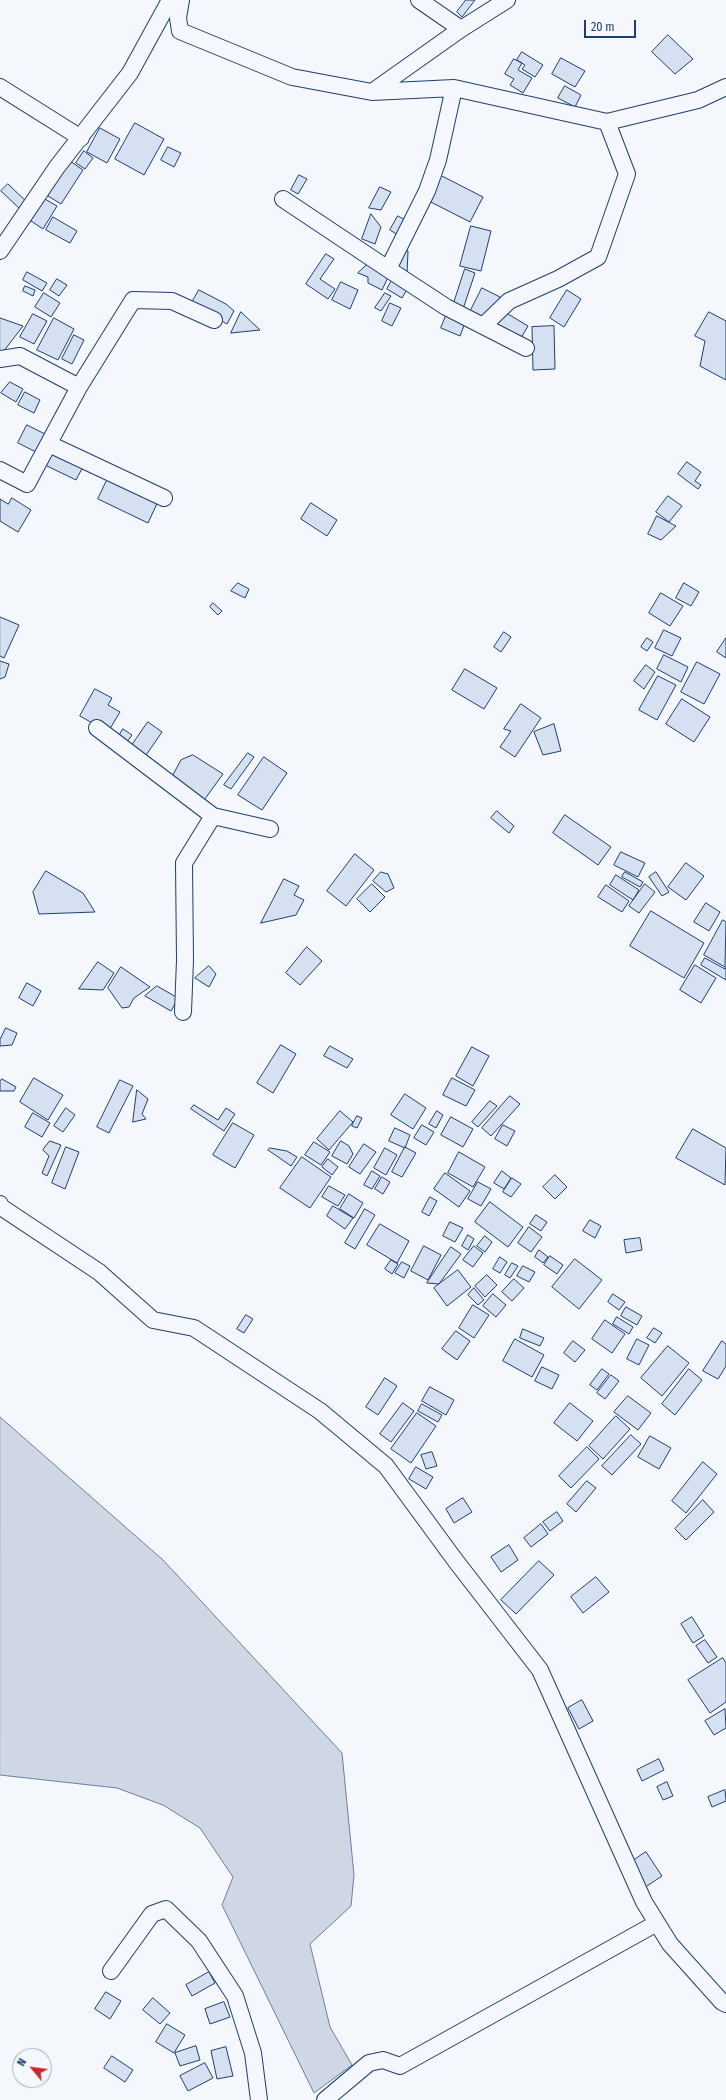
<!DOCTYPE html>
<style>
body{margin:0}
#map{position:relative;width:726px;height:2100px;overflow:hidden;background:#f4f7fb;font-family:"Fira Sans Condensed",sans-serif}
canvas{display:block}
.north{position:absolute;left:12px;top:2048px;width:40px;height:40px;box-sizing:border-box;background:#f4f7fb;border:1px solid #9eadc5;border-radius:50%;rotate:299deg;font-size:11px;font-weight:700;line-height:16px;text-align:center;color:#1d3f73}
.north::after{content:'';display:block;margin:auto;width:14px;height:18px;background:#c62828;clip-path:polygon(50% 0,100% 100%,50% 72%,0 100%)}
.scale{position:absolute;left:584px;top:20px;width:52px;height:18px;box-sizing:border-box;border:2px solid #1d3f73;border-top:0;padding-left:5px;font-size:12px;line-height:14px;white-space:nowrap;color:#1d3f73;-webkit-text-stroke:3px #f4f7fb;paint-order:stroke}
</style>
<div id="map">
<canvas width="726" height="2100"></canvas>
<div class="north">N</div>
<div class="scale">20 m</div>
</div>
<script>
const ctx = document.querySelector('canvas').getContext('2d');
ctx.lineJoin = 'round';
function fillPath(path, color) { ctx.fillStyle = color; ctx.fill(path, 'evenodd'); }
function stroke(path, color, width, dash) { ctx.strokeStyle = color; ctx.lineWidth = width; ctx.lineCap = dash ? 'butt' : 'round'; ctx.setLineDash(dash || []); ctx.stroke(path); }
const water = new Path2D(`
 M0,1417L163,1560L342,1753L354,1875L351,1906L310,1944L330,2027L352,2065L314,2093L222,1905L233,1877L200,1828L163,1805L117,1788L0,1775Z`);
const building = new Path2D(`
 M466,0H475L462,17L457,12Z
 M668,35L693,59L675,74L652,52Z
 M522,52L543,65L535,77L522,69L525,65L517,60Z
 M561,58L585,71L575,87L552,74Z
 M514,59L522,63L518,70L532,78L523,93L510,85L514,79L505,74Z
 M565,86L581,95L575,107L558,98Z
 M135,123L164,139L144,175L115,159Z
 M100,128L120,139L107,163L87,152Z
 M168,147L181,153L174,167L161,160Z
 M84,151L93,158L85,169L76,163Z
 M70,161L83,170L61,204L48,196Z
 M438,174L483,197L470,222L425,199Z
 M299,175L307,179L298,194L291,190Z
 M8,184L29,204L22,211L1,191Z
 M380,187L391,192L381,210L369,208Z
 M45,199L57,206L43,229L31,221Z
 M371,214L381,227L375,244L362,239Z
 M398,216L409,222L401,237L390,230Z
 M53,217L77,231L70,243L46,230Z
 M471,226L491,231L481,271L460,266Z
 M402,248L408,251L407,274L393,267Z
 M326,254L334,259L320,279L335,289L328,299L306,284Z
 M369,263L390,273L382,290L368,283V277L358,273Z
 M465,269L475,273L462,312L452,309Z
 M27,272L47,283L42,291L23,280Z
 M394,277L409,286L402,298L387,289Z
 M57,279L67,285L59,296L50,290Z
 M341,282L358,290L350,309L332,300Z
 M25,286L35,290L33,296L23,291Z
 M482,288L500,297L491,317L469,314Z
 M199,290L226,304L234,311L227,324L191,304Z
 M567,290L581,299L564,327L550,318Z
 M44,293L60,303L51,317L35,307Z
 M385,293L391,296L381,311L375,308Z
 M390,303L401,308L392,326L382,321Z
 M448,311L467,318L460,336L441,328Z
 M503,311L528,326L518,343L493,329Z
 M241,312L260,330L231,333Z
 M709,312L726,321V380L700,366L705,341L695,336Z
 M33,314L47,321L34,344L20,337Z
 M0,318L23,326L3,352L0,351Z
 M54,318L74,329L58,360L37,350Z
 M554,326L555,369L533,370L532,327Z
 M74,335L84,340L72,364L62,359Z
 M10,382L23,389L16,402L1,393Z
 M25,392L40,400L34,413L18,405Z
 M27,425L47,435L38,453L18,443Z
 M51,453L84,465L76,480L45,465Z
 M687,462L701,472L695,481L701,485L698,489L678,474Z
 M109,476L159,499L148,523L98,499Z
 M668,496L682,506L669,522L656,512Z
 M12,498L31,510L18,532L0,521V499L8,504Z
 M311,503L337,520L327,536L301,519Z
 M657,516L676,526L661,540L648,534Z
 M238,583L249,589L245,598L231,591Z
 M684,583L699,592L691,606L676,598Z
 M661,593L683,606L670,626L649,613Z
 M213,603L222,611L218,615L210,607Z
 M0,617L19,625L4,658L0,656Z
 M664,630L681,638L672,656L655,648Z
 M504,632L511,637L501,652L494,647Z
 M647,638L653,642L647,651L641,647Z
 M726,638V658L717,652Z
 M664,655L688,667L681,682L657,669Z
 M0,661L9,664L5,677L0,679Z
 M697,662L720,674L704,704L681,692Z
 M646,665L655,672L644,689L634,681Z
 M465,669L497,688L484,709L452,690Z
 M658,676L676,685L657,720L639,710Z
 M95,689L112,698L108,705L120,712L108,732L80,716Z
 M682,699L710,717L694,742L666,724Z
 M521,704L541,718L515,757L500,747L511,731L504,729Z
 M148,722L162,732L142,761L128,751Z
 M554,724L561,751L543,755L534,732Z
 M123,729L132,735L124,746L116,741Z
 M248,753L254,757L231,789L224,785Z
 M193,755L223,774L202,803L170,780L181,760Z
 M264,757L287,773L262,810L238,795Z
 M497,811L514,826L509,833L491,818Z
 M565,815L611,847L598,865L553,833Z
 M621,852L645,863L638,877L614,865Z
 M355,854L374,870L346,906L327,891Z
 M686,863L704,876L686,900L668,887Z
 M46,871L83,893L95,912L39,914L33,892Z
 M381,872L388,874L394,888L386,892L373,881Z
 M625,872L643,882L640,887L622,877Z
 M656,872L669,892L662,896L649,877Z
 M616,875L639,890L633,900L610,885Z
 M284,879L299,886L294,895L304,900L296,915L261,923Z
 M372,884L385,897L370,912L357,899Z
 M645,884L655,892L639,913L629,906Z
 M606,885L629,901L622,912L598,897Z
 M706,903L720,912L709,931L694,922Z
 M651,911L704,943L684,978L630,946Z
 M723,920L726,922L725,967L704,955Z
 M307,947L322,961L300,985L286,973Z
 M705,958L725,969L726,967V980L701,965Z
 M98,962L114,973L103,990L79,989Z
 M695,965L716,978L701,1003L680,990Z
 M209,966L216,974L209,987L195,978Z
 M121,967L150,987L134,998L129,1007L122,1008L108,988Z
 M27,983L41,991L33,1006L19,998Z
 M157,986L178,998L171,1011L145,996Z
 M6,1028L17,1033L12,1045L0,1046V1040Z
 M281,1045L296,1054L273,1093L257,1083Z
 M330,1046L353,1059L347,1068L324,1056Z
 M472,1047L489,1056L473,1086L456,1076Z
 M34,1078L63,1095L48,1120L20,1102Z
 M452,1078L475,1090L466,1106L443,1095Z
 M2,1079L16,1087L14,1091H0V1082Z
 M120,1080L133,1086L109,1133L97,1127Z
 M137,1090L148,1099L142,1114L146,1119L133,1122Z
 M405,1094L426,1108L413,1129L391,1115Z
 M510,1096L520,1104L491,1136L482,1128Z
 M490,1101L497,1106L478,1127L472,1122Z
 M194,1105L218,1120L226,1108L235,1114L224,1131L191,1109Z
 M66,1108L75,1115L63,1132L54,1126Z
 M340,1111L353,1122L329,1150L317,1139Z
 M437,1111L443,1115L436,1128L429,1124Z
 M33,1113L50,1123L42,1137L25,1127Z
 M357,1116L362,1118L357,1128L352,1126Z
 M451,1117L473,1129L463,1147L441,1135Z
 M233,1123L254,1135L235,1168L213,1155Z
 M422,1125L434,1132L426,1145L414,1138Z
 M503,1125L515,1131L507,1146L495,1139Z
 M395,1128L410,1135L405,1148L389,1141Z
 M693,1129L726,1148L725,1185L676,1158Z
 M50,1141L61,1145L47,1176L42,1173L49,1156L43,1150Z
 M341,1141L349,1146L353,1154L347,1164L332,1156Z
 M314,1142L330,1152L321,1165L305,1155Z
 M364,1144L376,1152L360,1174L349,1167Z
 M66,1147L79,1152L65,1189L52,1183Z
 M405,1147L416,1153L402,1177L392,1172Z
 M270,1148L287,1151L297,1157L291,1166L268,1150Z
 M385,1148L397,1155L386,1175L374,1168Z
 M459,1152L485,1167L473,1187L448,1173Z
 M302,1157L331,1177L310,1208L280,1188Z
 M328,1159L338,1167L332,1175L322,1167Z
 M372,1171L380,1176L372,1189L364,1185Z
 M502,1171L511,1178L504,1189L494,1183Z
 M445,1173L470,1191L459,1207L434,1189Z
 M555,1175L567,1187L555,1199L543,1187Z
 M382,1177L390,1182L383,1194L375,1189Z
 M512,1178L521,1184L511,1197L503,1192Z
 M478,1182L491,1189L481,1206L468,1199Z
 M329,1186L345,1195L338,1206L322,1197Z
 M349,1194L363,1203L354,1218L340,1209Z
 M430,1197L437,1201L429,1216L422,1212Z
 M490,1202L523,1227L508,1247L475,1222Z
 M333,1206L353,1218L345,1229L327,1216Z
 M365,1209L375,1215L355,1249L345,1243Z
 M536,1215L547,1222L541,1231L530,1224Z
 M590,1220L601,1226L595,1238L583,1231Z
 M450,1222L463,1228L455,1242L443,1236Z
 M380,1224L409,1241L397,1263L367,1245Z
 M529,1227L542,1237L531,1252L518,1243Z
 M468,1235L474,1239L468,1250L462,1246Z
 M485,1236L492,1242L485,1252L477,1246Z
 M640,1238L642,1250L626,1253L624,1240Z
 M424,1246L441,1255L428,1280L411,1271Z
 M474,1246L483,1253L473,1267L463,1260Z
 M451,1247L461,1254L439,1284L427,1283Z
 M539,1250L548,1257L543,1263L535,1257Z
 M550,1256L563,1265L557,1274L544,1265Z
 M500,1257L507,1262L500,1273L493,1269Z
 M575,1259L602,1280L579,1309L552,1287Z
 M391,1260L398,1264L392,1274L385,1269Z
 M402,1262L410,1266L404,1278L395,1273Z
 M512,1263L518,1266L510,1278L505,1275Z
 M523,1266L535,1272L529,1282L517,1276Z
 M458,1270L471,1287L447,1306L434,1288Z
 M487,1275L497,1285L485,1297L475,1286Z
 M514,1279L524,1288L512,1301L502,1292Z
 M474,1288L484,1300L478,1305L468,1295Z
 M493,1294L506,1305L496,1317L483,1306Z
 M613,1294L625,1302L619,1310L608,1302Z
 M473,1305L489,1315L474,1338L459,1328Z
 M626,1307L642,1316L637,1325L621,1316Z
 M246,1315L253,1319L244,1333L237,1329Z
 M617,1317L633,1327L629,1334L613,1324Z
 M605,1320L625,1334L612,1353L592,1339Z
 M654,1328L662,1333L655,1343L647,1338Z
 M523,1329L544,1338L540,1346L520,1338Z
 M456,1331L470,1341L457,1360L442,1349Z
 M515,1339L544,1355L532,1377L503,1361Z
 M637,1339L649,1345L639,1365L627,1359Z
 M573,1341L585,1350L575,1362L564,1353Z
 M722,1341L726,1344V1366L718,1379L703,1371Z
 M668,1346L689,1363L662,1396L641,1378Z
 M542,1367L559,1375L552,1389L535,1381Z
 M602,1369L609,1374L597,1390L590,1385Z
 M689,1369L702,1380L675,1415L662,1404Z
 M611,1375L619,1381L605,1399L597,1393Z
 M385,1378L397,1386L378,1415L366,1407Z
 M430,1387L454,1400L446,1415L422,1401Z
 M628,1396L651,1413L638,1430L614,1412Z
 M403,1403L414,1411L391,1442L380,1434Z
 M570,1403L593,1421L577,1441L554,1423Z
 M422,1404L442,1415L438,1422L418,1411Z
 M417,1413L436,1426L411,1463L391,1449Z
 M616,1416L630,1429L603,1459L589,1446Z
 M631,1435L641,1444L612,1475L602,1466Z
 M650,1436L671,1448L659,1469L638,1457Z
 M587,1447L599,1459L571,1488L559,1476Z
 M432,1452L437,1466L426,1469L421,1455Z
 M703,1462L717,1474L686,1513L672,1501Z
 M416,1467L433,1477L426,1489L409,1479Z
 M587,1481L596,1488L576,1512L567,1504Z
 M463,1498L472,1512L454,1523L446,1509Z
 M703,1500L714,1512L686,1540L675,1529Z
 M557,1512L563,1521L550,1531L543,1522Z
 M541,1524L548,1534L531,1547L524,1538Z
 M509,1545L518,1560L501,1572L491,1557Z
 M539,1561L554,1575L516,1614L501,1600Z
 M596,1577L609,1592L583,1613L571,1597Z
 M692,1617L704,1636L693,1643L681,1624Z
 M705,1640L717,1657L708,1663L696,1646Z
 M723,1658L726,1663V1702L710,1713L688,1680Z
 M582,1700L593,1721L579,1729L568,1708Z
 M725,1709L726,1728L714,1735L705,1721Z
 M659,1759L664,1770L642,1781L637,1770Z
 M667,1782L673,1796L663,1800L657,1787Z
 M725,1790L726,1801L712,1807L708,1797Z
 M646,1852L662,1876L644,1888L628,1864Z
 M209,1972L215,1983L192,1996L186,1985Z
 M106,1992L121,2001L110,2019L95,2009Z
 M153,1998L170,2013L160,2024L143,2010Z
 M224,2002L230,2017L210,2024L205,2009Z
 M167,2024L185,2035L174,2053L156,2042Z
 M196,2046L200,2060L180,2066L175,2053Z
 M226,2047L233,2076L217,2079L211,2051Z
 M112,2056L133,2070L125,2082L104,2068Z
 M205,2063L213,2078L188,2091L180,2076Z`);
const street = new Path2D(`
 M181,0L178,18L180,31L292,77L372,92L454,88L607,122L698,100L726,87
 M461,29L507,0
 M0,87L81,138
 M372,92L461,29L419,0
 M283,199L388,269L427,191L438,160L454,88
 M0,251L57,167L130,73L170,0
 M388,269L446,307L526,348
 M483,326L509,301L558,279L598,257L627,174L607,122
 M0,359L20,356L79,387L133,300L172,301L214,320
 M49,444L164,498
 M0,470L27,484L79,387
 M97,728L213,816L270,829
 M183,1012L185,960L184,863L213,816
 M0,1204L1,1207L99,1272L153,1320L194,1328L320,1411L386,1466L455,1560L540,1670L644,1902L670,1944L722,2002L726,2004
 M111,1971L152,1914L166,1909L199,1941L235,1996L253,2053L259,2100
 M325,2100L369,2063L383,2060L400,2066L657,1923`);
fillPath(water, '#cfd7e4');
stroke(water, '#687fa3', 1);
fillPath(building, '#d5e0f0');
stroke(building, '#1d3f73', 1);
stroke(street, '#1d3f73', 18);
stroke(street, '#f4f7fb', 16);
</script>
